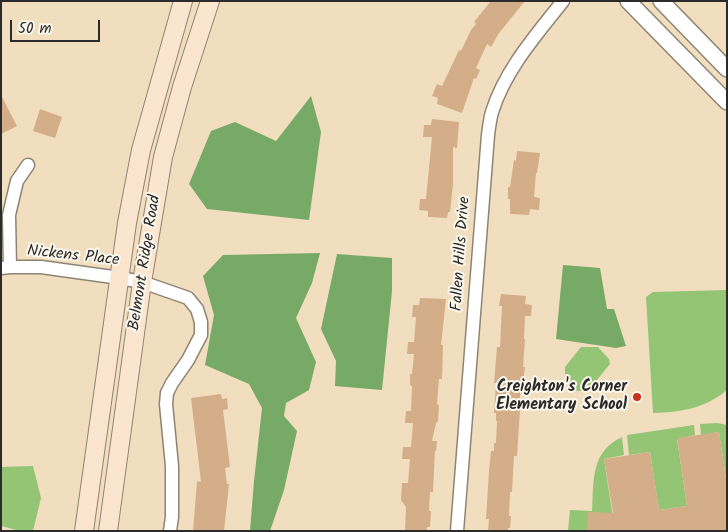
<!DOCTYPE html>
<style>
body{margin:0}
#map{position:relative;width:728px;height:532px;overflow:hidden;background:#f1debf;font-family:Kalam,sans-serif}
canvas{display:block}
.frame{position:absolute;inset:0;border:2px solid #2b2b2b;pointer-events:none}
.scale{position:absolute;left:10px;top:20px;width:90px;height:22px;box-sizing:border-box;border:2px solid #2b2b2b;border-top:0;padding-left:6px;font-size:15px;line-height:18px;white-space:nowrap;color:#2b2b2b;-webkit-text-stroke:4px #fbf7ec;paint-order:stroke}
</style>
<div id="map">
<canvas width="728" height="532"></canvas>
<div class="frame"></div>
<div class="scale">50 m</div>
</div>
<script>
const ctx = document.querySelector('canvas').getContext('2d');
ctx.lineJoin = 'round';
function fillPath(path, color) { ctx.fillStyle = color; ctx.fill(path, 'evenodd'); }
function stroke(path, color, width, dash) { ctx.strokeStyle = color; ctx.lineWidth = width; ctx.lineCap = dash ? 'butt' : 'round'; ctx.setLineDash(dash || []); ctx.stroke(path); }
function drawText(font, color, halo, rows, align = 'center') {
  ctx.font = font + ' Kalam,sans-serif'; ctx.lineWidth = 4; ctx.setLineDash([]); ctx.textBaseline = 'middle'; ctx.strokeStyle = halo; ctx.fillStyle = color; for (const [text, x, y, turn = 0] of rows) {
    ctx.save(); ctx.translate(x, y); ctx.rotate((+turn || 0) * Math.PI / 180); ctx.textAlign = isNaN(turn) ? turn : align; if (halo) ctx.strokeText(text, 0, 0); ctx.fillText(text, 0, 0); ctx.restore();
  }
}
const green = new Path2D(`
 M727,290V390C704,409 681,412 653,413L646,297L653,292Z
 M581,347H598L609,359L610,364L588,391H577L565,381V367Z
 M717,423L727,425V485L719,432L701,435L700,424Z
 M694,425L695,435L677,439L687,506L659,510L650,452L629,455L627,435Z
 M622,437L624,455L604,459L615,531H568L570,510L592,511C594,481 590,452 622,437Z
 M33,466L41,498L33,531H20L1,526V467Z`);
const forest = new Path2D(`
 M311,96L321,132L309,220L207,209L189,184L211,131L235,122L276,141Z
 M320,253L312,283L296,318L316,362L309,390L286,403L284,416L297,431L284,490L270,531H250L254,481L262,408L249,384L205,365L214,315L203,276L223,255Z
 M337,254L392,258V291L382,390L335,386L336,361L321,329Z
 M563,265L600,268L607,309H614L626,346L616,348L556,339Z`);
const building = new Path2D(`
 M491,1H525L499,33L491,47L487,44L476,68L480,70L476,79L474,78L462,113L437,104L438,98L432,96L437,84L442,86L459,50L461,51L471,30L476,24L474,22Z
 M1,95L17,126L1,134Z
 M40,109L62,117L55,138L33,131Z
 M432,119L459,122L457,148L453,147V184L450,212H448L447,218L428,217V211L419,210L420,199H426L432,137H423L424,125H431Z
 M517,151L540,153L537,173H536L534,197L540,198L539,210L530,209L529,215L510,214V199H508V187H510L514,160L516,161Z
 M501,294L526,296L525,304L532,305L531,316H525L524,339H525L523,367H525L523,383H521L519,410H520L517,456H514L512,492H510L509,516H511L510,528H508V531H488L489,519H486L489,471L491,451H494V443H496L497,421H496V413H494L496,383H494L497,347H500L502,306H499Z
 M420,298L446,299L441,345H443L442,379H439L437,404L439,405L438,421L436,423L432,441H437L436,451H435L433,492H430L429,511H431L430,527H427V531H408V530H405L406,507L401,500L402,483H408L410,459H402L403,447H411L413,423H405L406,411H411L412,386L410,385V374H412L414,354H407L408,342H414L416,317H412L413,305H419Z
 M221,394L222,399L227,398L228,409L223,410L230,467L225,468L227,484H229L224,531H193L197,481L201,482L191,398Z
 M719,432L727,485V531H587L588,512L613,513L604,459L650,452L659,510L687,506L677,438Z`);
const minor = new Path2D(`
 M10,267L9,215L17,181L28,165
 M1,268L10,267H41L120,278L142,282L188,298L197,309L201,322V335L188,360L172,383L167,393L166,404L172,466V517L170,531
 M457,531L488,135C489,127 490,119 492,112C505,70 536,35 563,1`);
const tertiary = new Path2D(`
 M628,1L727,102
 M661,1L727,69`);
const secondary = new Path2D(`
 M84,531L127,223L141,150L183,1
 M108,531L142,282L163,157L182,87L210,1`);
const markers = [
 [637,397,5,"#c8321e"]
];
const streetNames = [
 ["Fallen Hills Drive",462,254,-86],
 ["Nickens Place",73,257,6],
 ["Belmont Ridge Road",146,263,-81]
];
const poiNames = [
 ["Creighton's Corner",627,388],
 ["Elementary School",627,406]
];
fillPath(green, '#94c575');
fillPath(forest, '#7a6');
fillPath(building, '#d3ae89');
stroke(minor, '#8e8475', 15);
stroke(tertiary, '#8e8475', 18);
stroke(secondary, '#8e8475', 20);
stroke(minor, '#fff', 12);
stroke(tertiary, '#fff', 15);
stroke(secondary, '#fce5cf', 18);
for (const [x, y, r, color] of markers) { const dot = new Path2D(); dot.arc(x, y, r, 0, 2 * Math.PI); ctx.fillStyle = color; ctx.fill(dot); stroke(dot, '#fbf7ec', 2); }
drawText('16px', '#2b2b2b', '#fbf7ec', streetNames);
drawText('bold 16px', '#2b2b2b', '#fbf7ec', poiNames, 'right');
</script>
